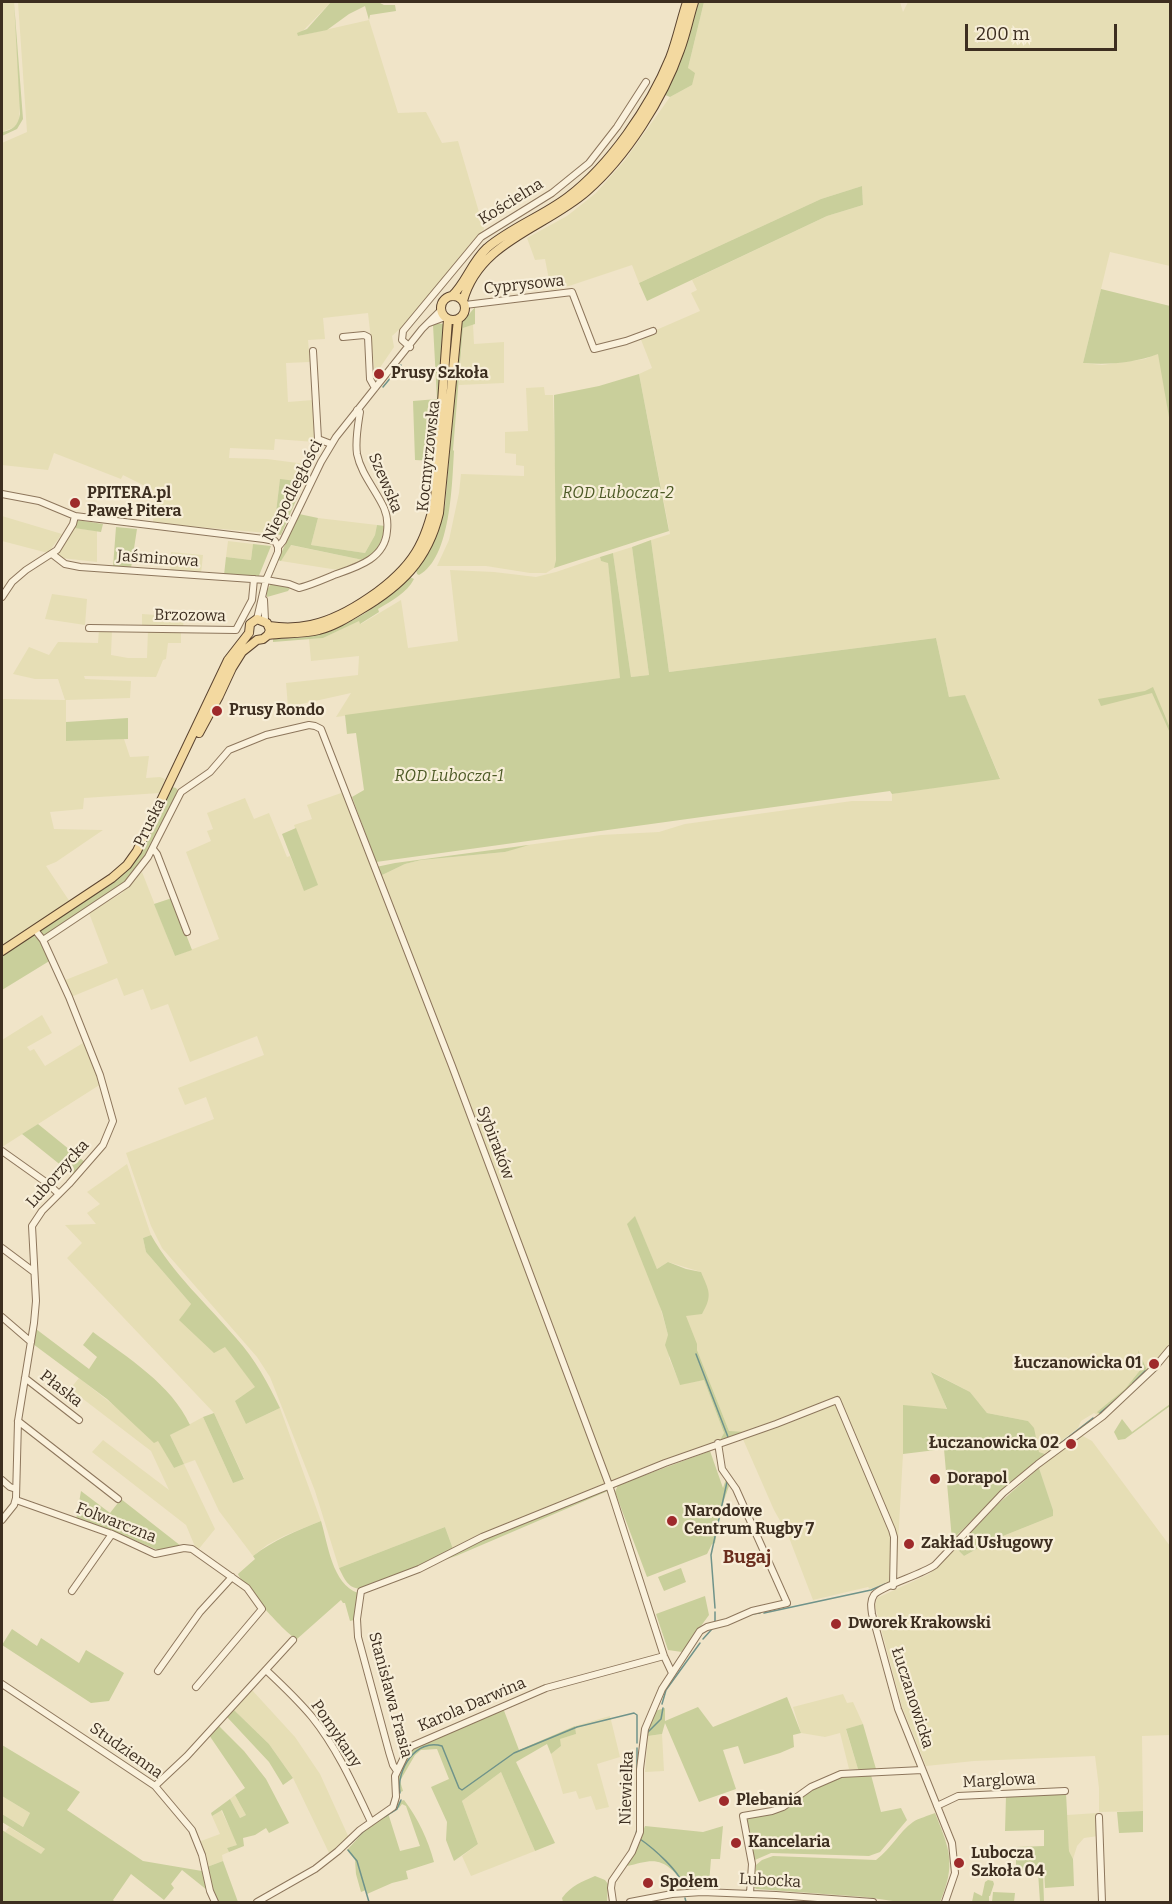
<!DOCTYPE html>
<meta charset="utf-8">
<style>
body{margin:0}
#map{position:relative;width:1172px;height:1904px;overflow:hidden;background:#f0e4c8;font-family:Bitter,serif}
canvas{display:block}
.frame{position:absolute;inset:0;border:3px solid #3d2e20;pointer-events:none}
.scale{position:absolute;left:965px;top:24px;width:152px;height:27px;box-sizing:border-box;border:3px solid #3d2e20;border-top:0;padding-left:8px;font-size:18px;line-height:21px;white-space:nowrap;color:#3d2e20;-webkit-text-stroke:4px #f7eed8;paint-order:stroke}
</style>
<div id="map">
<canvas width="1172" height="1904"></canvas>
<div class="frame"></div>
<div class="scale">200 m</div>
</div>
<script>
const ctx = document.querySelector('canvas').getContext('2d');
ctx.lineJoin = 'round';
function fillPath(path, color) { ctx.fillStyle = color; ctx.fill(path, 'evenodd'); }
function stroke(path, color, width, dash) { ctx.strokeStyle = color; ctx.lineWidth = width; ctx.lineCap = dash ? 'butt' : 'round'; ctx.setLineDash(dash || []); ctx.stroke(path); }
function drawText(font, color, halo, rows, align = 'center') {
  ctx.font = font + ' Bitter,serif'; ctx.lineWidth = 4.5; ctx.setLineDash([]); ctx.textBaseline = 'middle'; ctx.strokeStyle = halo; ctx.fillStyle = color; for (const [text, x, y, turn = 0] of rows) {
    ctx.save(); ctx.translate(x, y); ctx.rotate((+turn || 0) * Math.PI / 180); ctx.textAlign = isNaN(turn) ? turn : align; if (halo) ctx.strokeText(text, 0, 0); ctx.fillText(text, 0, 0); ctx.restore();
  }
}
const farmland = new Path2D(`
 M2,2H14L20,100L19,122L15,127L2,132Z
 M18,2H331L298,36L369,20L398,113L426,112L442,143L458,141L484,229L471,243L414,316L392,336L394,347L375,375L368,313L323,318L325,339L308,340L310,362L286,363L288,402L313,400L315,442L275,439L274,450L230,448L229,458L267,459L313,465L304,482L280,480L274,529L267,533L153,523L155,491L123,475L121,479L54,453L48,470L2,465V143L27,132Z
 M704,2L712,3L714,2H900L903,12L908,2H1170V266L1110,252L1083,363L1102,365L1145,359L1159,353L1170,423V1344L1147,1370L1139,1353L1141,1369L1125,1389L1098,1412L1099,1416L1094,1413L1081,1421L1078,1428L1045,1454L1039,1452L1028,1421L987,1413L970,1392L932,1372L947,1410L903,1406V1454L896,1579L870,1589L868,1587L813,1600L788,1535L774,1510L742,1437L729,1431L697,1350L685,1316L701,1272L668,1262L657,1269L635,1217L668,1335L669,1358L680,1384L704,1380L724,1433L720,1440L617,1480L612,1481L608,1476L571,1372L380,876L405,864L421,860L505,852L520,846L601,835L659,832L685,824L852,801H892V794L1000,778L965,696L949,697L936,638L669,672L651,540L670,534L639,374L652,368L640,337L700,311L691,293L697,290L692,280L827,216L863,205L862,186L821,199L639,283L632,265L569,286L551,290L545,259L535,260L527,238L567,216L596,193L625,160L670,97L692,85L688,68Z
 M473,324L474,344L504,342V383L459,385L463,328Z
 M544,387L545,395H553L556,499V560L554,568L546,573H530L486,566H437L449,540L459,493L461,474L524,476V466L516,465V454L505,453V432L528,431L526,388Z
 M2,516L62,534L48,553L2,541Z
 M318,518L377,525L375,535L365,553L311,545Z
 M74,528L97,531V562L61,558L58,554Z
 M228,541L253,544L251,560L226,557Z
 M290,545L363,560L338,570L281,561Z
 M632,547L649,675L631,677L613,553Z
 M171,552L203,555L201,574L170,572Z
 M600,557L601,561L608,562L621,678L336,717L351,693L288,707L286,683L358,675L359,656L311,661L309,639L323,638L360,620L361,624L401,600L408,648L458,641L450,570L494,572L536,577L556,572Z
 M52,594L87,599L85,625L45,619Z
 M142,614L184,617L183,628L142,627Z
 M99,630H112L111,655L128,658H147L148,630L181,632V643H168L166,659L163,660L156,677L84,676L85,679L131,681L130,698L66,700V741L124,739L130,757L149,756L146,778L160,777L165,779L160,793L84,798L83,809L50,812L54,829L103,830L56,862L46,866L70,902L2,948V699L65,700L58,679H35L13,674L29,647L49,655L58,642L98,643Z
 M344,792L606,1482L605,1485L453,1549L445,1527L339,1568L315,1491L270,1377L257,1357L162,1248L151,1226L126,1153L214,1119L206,1097L185,1105L178,1088L264,1055L257,1036L190,1062L168,1004L151,1010L143,989L124,996L117,978L71,997L63,981L108,963L89,913L122,893L142,872L175,956L219,939L186,852L211,841L207,831L213,829L207,813L245,798L254,819L269,813L287,857L290,856L304,890L317,885L294,825L312,819L307,805Z
 M42,1015L52,1033L27,1047L30,1051L34,1049L45,1066L83,1043L101,1084L2,1147V1040Z
 M127,1164L151,1235L143,1238L146,1252L191,1304L182,1316L225,1346L256,1387L246,1424L280,1408L321,1521L284,1536L267,1545L253,1556L219,1511L195,1460L184,1464L215,1529L198,1550L196,1549L186,1525L92,1452L103,1440L169,1490L151,1451L70,1389L79,1378L158,1440L174,1468L184,1464L170,1435L203,1417L233,1483L244,1478L214,1413L67,1258L82,1243L65,1225L96,1224L87,1213L100,1204L87,1192Z
 M1081,1435L1092,1441L1170,1546V1735L1142,1736L1143,1811L1099,1812V1788L1095,1756L974,1761L926,1766L902,1707L875,1606L877,1598L929,1574L956,1548L964,1556L993,1540L1053,1516V1510L1039,1468Z
 M252,1690L295,1737L320,1774L349,1838L330,1855L293,1778L269,1744L234,1710Z
 M843,1694L847,1703L853,1702L863,1724L846,1730L858,1769H849L840,1733L825,1737L801,1733L793,1707Z
 M610,1716L620,1757L597,1764L609,1807L596,1810L591,1796L579,1799L576,1791L563,1794L551,1754L561,1746L559,1739L576,1734L575,1726Z
 M662,1734L664,1771L645,1772L648,1736Z
 M501,1772L535,1851L471,1876L462,1856L478,1844L462,1801Z
 M235,1795L246,1815L240,1818L230,1799Z
 M2,1796L30,1813L23,1827L2,1814Z
 M221,1810L238,1845L227,1848L229,1852L222,1855L223,1861L207,1867L201,1841L220,1834L212,1816Z
 M1097,1813L1098,1836L1084,1838L1077,1846L1073,1859L1069,1851L1067,1815Z
 M9,1827L45,1849L42,1855L5,1832Z`);
const green = new Path2D(`
 M14,2L23,119L17,129L2,136V132C13,130 18,126 20,114Z
 M331,2H378L384,5H395L396,11L370,15L369,20L365,6L349,14L327,30L298,36L297,33L307,29Z
 M696,2H704L688,68L695,73L692,85L670,97L663,94L679,66Z
 M862,186L863,205L827,216L647,301L639,283L821,199Z
 M1101,289L1170,306V423L1158,354C1134,363 1109,365 1083,363Z
 M475,307V324L463,328L453,450L454,451C452,483 451,558 419,575L417,574L416,570C432,552 438,528 445,506L460,325Z
 M437,323L443,324L444,334L432,461L415,460L413,401L437,399L433,325Z
 M639,374L669,531L554,568L556,560L554,395L599,386Z
 M280,479L304,482L281,535L267,533L274,529Z
 M299,514L318,518L311,545L365,553L375,535L377,525L385,526C382,541 378,553 363,560L291,545L281,561L278,560Z
 M77,520L103,524L101,532L74,528Z
 M116,527L137,529L131,568L113,567Z
 M651,540L669,672L936,638L949,697L965,695L1000,779L892,794L890,791L376,862L352,797L364,790L356,733L347,734L345,715L620,678L608,563L601,561L600,557L613,553L631,677L649,675L632,547Z
 M253,544L271,546L258,578L224,575L226,557L251,560Z
 M410,577L414,579C407,593 391,601 378,609L379,612L360,624L359,621L323,638L273,642V639C285,638 298,639 310,636C348,629 383,603 410,577Z
 M271,584L286,586L290,588L288,591L267,597V590Z
 M1153,687L1170,728V733L1152,693L1101,706L1098,699L1145,691Z
 M128,718V739L66,741V722Z
 M172,787L176,788L179,792L148,855L120,888L44,937L39,932L41,929L114,881Z
 M296,828L318,885L304,891L282,834Z
 M529,845L505,852L421,860L405,864L380,876L376,867L395,863Z
 M172,898L192,950L175,956L154,904Z
 M32,935C41,938 46,951 51,960L2,990V956Z
 M38,1124L86,1163L73,1175L22,1134Z
 M635,1216L657,1269L668,1262L686,1269L701,1272C709,1291 713,1295 702,1314L686,1316L697,1344V1350L729,1431L745,1432L720,1440L724,1433L704,1380L680,1385L665,1345L668,1335L662,1312L627,1224Z
 M151,1235C173,1274 207,1304 236,1338C255,1359 268,1383 280,1408L246,1424L235,1401L255,1387L225,1347L214,1353L179,1320L191,1304L146,1252L143,1238Z
 M36,1329L89,1369L97,1357L83,1345L93,1332C128,1358 171,1384 190,1425L170,1435L184,1464L174,1468L158,1441L154,1443L107,1399L33,1344Z
 M1138,1350L1147,1370L1100,1415L1097,1412L1125,1389L1141,1369Z
 M931,1372L970,1392L987,1413L1028,1421L1034,1428L1039,1452L1045,1454L1001,1492L952,1540L944,1449L903,1454V1405L947,1409Z
 M1170,1404V1406L1125,1439L1118,1440L1114,1432L1122,1419L1132,1432Z
 M214,1413L244,1479L233,1483L203,1417Z
 M710,1451L723,1488L726,1479L730,1483L722,1506L715,1543L712,1544L707,1554L647,1577L615,1492L618,1485Z
 M1039,1468L1053,1510V1516L993,1540L964,1556L956,1548L998,1504Z
 M605,1490L608,1491L456,1556L426,1566L467,1545Z
 M81,1491L110,1513L121,1499L181,1546L160,1551L112,1531L76,1520Z
 M321,1521C328,1544 332,1584 358,1593L354,1620L350,1621L345,1603H343L341,1600L297,1639C288,1637 241,1583 238,1574L255,1559L253,1556C274,1540 296,1531 321,1521Z
 M445,1527L453,1549L422,1565L365,1588C349,1591 345,1580 339,1568Z
 M681,1568L686,1582L664,1591L658,1577Z
 M705,1596L709,1615L682,1652L668,1650L656,1614Z
 M12,1629L37,1646L41,1638L79,1663L86,1650L124,1673L109,1701L91,1703L2,1645Z
 M787,1697L801,1733L793,1735L794,1747L780,1753L744,1764L738,1746L723,1750L736,1789L699,1802L665,1723L662,1734L648,1736L646,1733L655,1711L665,1708V1721L698,1707L713,1727Z
 M503,1708L519,1750L575,1726L576,1734L560,1739L561,1746L551,1754L547,1744L516,1762L555,1843L535,1851L501,1772L462,1801L478,1844L454,1861L446,1840L447,1822L431,1787L449,1779L437,1749L421,1750L415,1755L400,1781L403,1791L398,1793V1772L403,1768L401,1762L412,1750Z
 M234,1710L269,1744L293,1778L283,1785L269,1762L227,1717Z
 M863,1724L876,1769H858L846,1729Z
 M219,1726L244,1751L266,1779L289,1823L269,1833L266,1828L255,1835L243,1838L244,1846L229,1852L227,1848L237,1845L222,1810L212,1816L211,1813L230,1799L240,1818L246,1815L235,1795L245,1788L209,1735Z
 M2,1745L80,1792L67,1810L143,1861L202,1871L207,1890L182,1870L171,1884L174,1888L164,1900L131,1874L113,1900L115,1902H2V1830L41,1854L45,1849L2,1822V1814L23,1827L30,1813L2,1796Z
 M846,1774L871,1775L881,1812L901,1808L907,1820L880,1852L869,1856L771,1853L755,1860L748,1835L746,1818L778,1809L804,1792Z
 M1066,1793L1069,1851L1073,1859L1074,1886L1045,1888L1044,1870L1016,1871V1847L1044,1846V1830L1005,1831L1006,1796Z
 M404,1800C418,1818 428,1840 434,1862L406,1871L408,1879L392,1883L367,1894L366,1890L361,1892L356,1874L355,1860L347,1850L372,1823L388,1813L400,1851L420,1846L406,1806L402,1804L399,1808L396,1806L398,1802Z
 M1143,1811V1832L1119,1833L1117,1812Z
 M935,1813C950,1850 956,1864 940,1902H900L865,1897L756,1889L754,1887L756,1865L762,1860L773,1856L876,1860C891,1849 899,1832 913,1822C919,1818 928,1816 935,1813Z
 M645,1826L703,1832L723,1826L720,1859H711L709,1884H712V1886L684,1885C682,1879 677,1875 672,1870C657,1856 646,1862 627,1866L638,1845Z
 M223,1861L238,1902H217L213,1896L207,1867Z
 M1038,1872H1043L1044,1902H1040Z
 M595,1876L605,1880L608,1884L607,1902H563L562,1898C572,1885 581,1882 595,1876Z
 M988,1880L993,1881L994,1884L990,1896H989V1902H972L974,1892L982,1896L985,1882Z
 M993,1892L1015,1893L1014,1902H992Z`);
const stream = new Path2D(`
 M383,387L401,365
 M696,1354L728,1437
 M1133,1383L1145,1371
 M1100,1413L1119,1397
 M1049,1452L1093,1418
 M715,1608L711,1555L727,1482
 M764,1613L871,1590L885,1584
 M752,1614L760,1613
 M715,1621V1612
 M703,1639L712,1629
 M662,1704L666,1690L700,1643
 M648,1732L661,1719L663,1708
 M637,1768V1748
 M400,1793C396,1770 416,1738 442,1746L459,1788L462,1790L514,1753L577,1727L634,1713L637,1715V1743
 M384,1817L397,1809L401,1800
 M636,1836L637,1827
 M640,1839C653,1848 681,1872 684,1888
 M350,1844L365,1830
 M348,1850L357,1861L369,1902
 M685,1898L686,1902`);
const minor = new Path2D(`
 M465,305L572,292L594,349L626,341L653,331
 M429,323L445,317
 M343,337L364,335L368,337L370,379L375,388
 M410,347L402,340L403,331L481,237L552,193L589,163L617,127L646,82
 M313,351L318,439L331,444
 M2,494L39,501L75,516L264,539L275,541L278,547
 M52,554L65,564L80,567L266,580L289,584L299,588C311,585 322,580 334,575C357,567 385,559 387,531C388,523 387,515 384,508C376,490 361,474 357,454C355,440 358,425 360,412L357,410
 M2,597L12,582L26,570L57,550L73,524L75,516
 M264,600L265,620
 M257,619L266,580L278,552V547L283,541L321,462L336,437L422,329L441,310
 M89,628L236,630L252,600L254,579
 M153,849L157,854L187,932
 M43,940L127,884L148,857L181,792L210,772L229,750L266,735L309,725L315,726L321,729L452,1066L609,1485L664,1656L672,1673
 M2,1151L47,1183L59,1194
 M2,1248L34,1272
 M2,1317L31,1342
 M25,1378L79,1420
 M18,1421L118,1499
 M2,1480L10,1487L16,1489
 M16,1500L112,1534L155,1554L184,1548L192,1549L247,1588L262,1609L196,1687
 M2,1520L14,1505L16,1498L18,1421L34,1323L36,1301L32,1226L42,1211L69,1184L103,1145L113,1121L100,1075L69,997L43,940L35,930
 M72,1591L112,1534
 M266,1670C282,1685 298,1700 312,1717C337,1748 354,1786 371,1822
 M158,1671L200,1612L232,1577
 M2,1684L155,1786L192,1830L202,1855L210,1891L215,1902
 M397,1771L393,1765L389,1752L358,1637L357,1619L361,1591L419,1569L482,1537L665,1463L776,1424L837,1400L892,1530L894,1537L893,1586
 M155,1786L187,1756L293,1640
 M937,1806L958,1796L1065,1791
 M1099,1817L1102,1902
 M750,1893L752,1864L743,1816L772,1811L783,1807L811,1787L841,1774L922,1770
 M257,1902L315,1869L338,1851L360,1830L393,1807L396,1797L395,1776L407,1751L412,1746L546,1688L664,1656
 M613,1902L611,1888L612,1881L632,1852L640,1832V1769L645,1729L662,1689L700,1631L707,1627L727,1622L752,1611L787,1603L736,1489L722,1469L718,1443
 M630,1902L672,1894L702,1892L776,1895L873,1902
 M945,1902L955,1873L952,1843L898,1709L872,1614C871,1607 870,1601 874,1595C881,1586 921,1575 935,1565L1003,1493L1038,1464L1103,1416L1155,1367L1170,1349`);
const major = new Path2D(`
 M441 308a12 12 0 1 1 24 0a12 12 0 1 1-24 0Z
 M452,296C466,283 471,263 487,248C512,227 543,216 568,197C610,165 650,107 670,58C677,40 681,20 687,2
 M463,301C479,241 545,228 587,191C626,157 663,99 680,50C686,34 689,18 694,2
 M269,626C283,628 297,628 311,625C347,617 397,583 416,552C426,536 431,518 435,499L448,319
 M268,635C285,633 302,634 319,630C334,626 347,618 360,610C401,586 428,560 439,513L458,319
 M199,733L219,696L232,668L242,652L257,640L263,639L268,635L270,630L267,623L257,619L250,624L249,633
 M2,951L112,878L127,865L137,851L228,660L249,633`);
const markers = [
 [379,374,6,"#9e2a2b"],
 [75,503,6,"#9e2a2b"],
 [217,711,6,"#9e2a2b"],
 [1154,1364,6,"#9e2a2b"],
 [1071,1444,6,"#9e2a2b"],
 [935,1479,6,"#9e2a2b"],
 [672,1521,6,"#9e2a2b"],
 [909,1544,6,"#9e2a2b"],
 [836,1624,6,"#9e2a2b"],
 [724,1801,6,"#9e2a2b"],
 [736,1843,6,"#9e2a2b"],
 [959,1863,6,"#9e2a2b"],
 [648,1883,6,"#9e2a2b"]
];
const streetNames = [
 ["Kościelna",511,202,-32],
 ["Cyprysowa",524,285,-6],
 ["Kocmyrzowska",429,456,-84],
 ["Szewska",385,483,67],
 ["Niepodległości",293,491,-63],
 ["Jaśminowa",158,559,4],
 ["Brzozowa",190,616,1],
 ["Pruska",150,823,-64],
 ["Sybiraków",495,1143,69],
 ["Luborzycka",58,1174,-48],
 ["Płaska",61,1389,38],
 ["Folwarczna",116,1523,21],
 ["Stanisława Frasia",390,1695,75],
 ["Łuczanowicka",912,1698,72],
 ["Karola Darwina",472,1705,-23],
 ["Pomykany",336,1734,56],
 ["Studzienna",126,1751,35],
 ["Marglowa",999,1781,-3],
 ["Niewielka",627,1788,-88],
 ["Lubocka",770,1881,3]
];
const poiNames = [
 ["Prusy Szkoła",391,374],
 ["PPITERA.pl",87,494],
 ["Paweł Pitera",87,512],
 ["Prusy Rondo",229,711],
 ["Łuczanowicka 01",1142,1364,"right"],
 ["Łuczanowicka 02",1059,1444,"right"],
 ["Dorapol",947,1479],
 ["Narodowe",684,1512],
 ["Centrum Rugby 7",684,1530],
 ["Zakład Usługowy",921,1544],
 ["Dworek Krakowski",848,1624],
 ["Plebania",736,1801],
 ["Kancelaria",748,1843],
 ["Lubocza",971,1854],
 ["Szkoła 04",971,1872],
 ["Społem",660,1883]
];
const parkNames = [
 ["ROD Lubocza-2",618,494],
 ["ROD Lubocza-1",449,777]
];
const neighbourhoodNames = [
 ["Bugaj",747,1558]
];
fillPath(farmland, '#e6deb5');
fillPath(green, '#c9cf9b');
stroke(stream, '#6f938a', 1.5);
stroke(minor, '#8d765c', 8);
stroke(major, '#5b4430', 10);
stroke(minor, '#faf1dc', 6);
stroke(major, '#f3d9a0', 8);
for (const [x, y, r, color] of markers) { const dot = new Path2D(); dot.arc(x, y, r, 0, 2 * Math.PI); ctx.fillStyle = color; ctx.fill(dot); stroke(dot, '#f7eed8', 2); }
drawText('16px', '#3d2e20', '#f7eed8', streetNames);
drawText('bold 16px', '#3d2e20', '#f7eed8', poiNames, 'left');
drawText('italic 16px', '#4d5a26', '#f7eed8', parkNames);
drawText('bold 18px', '#6b2e1e', '#f7eed8', neighbourhoodNames);
</script>
